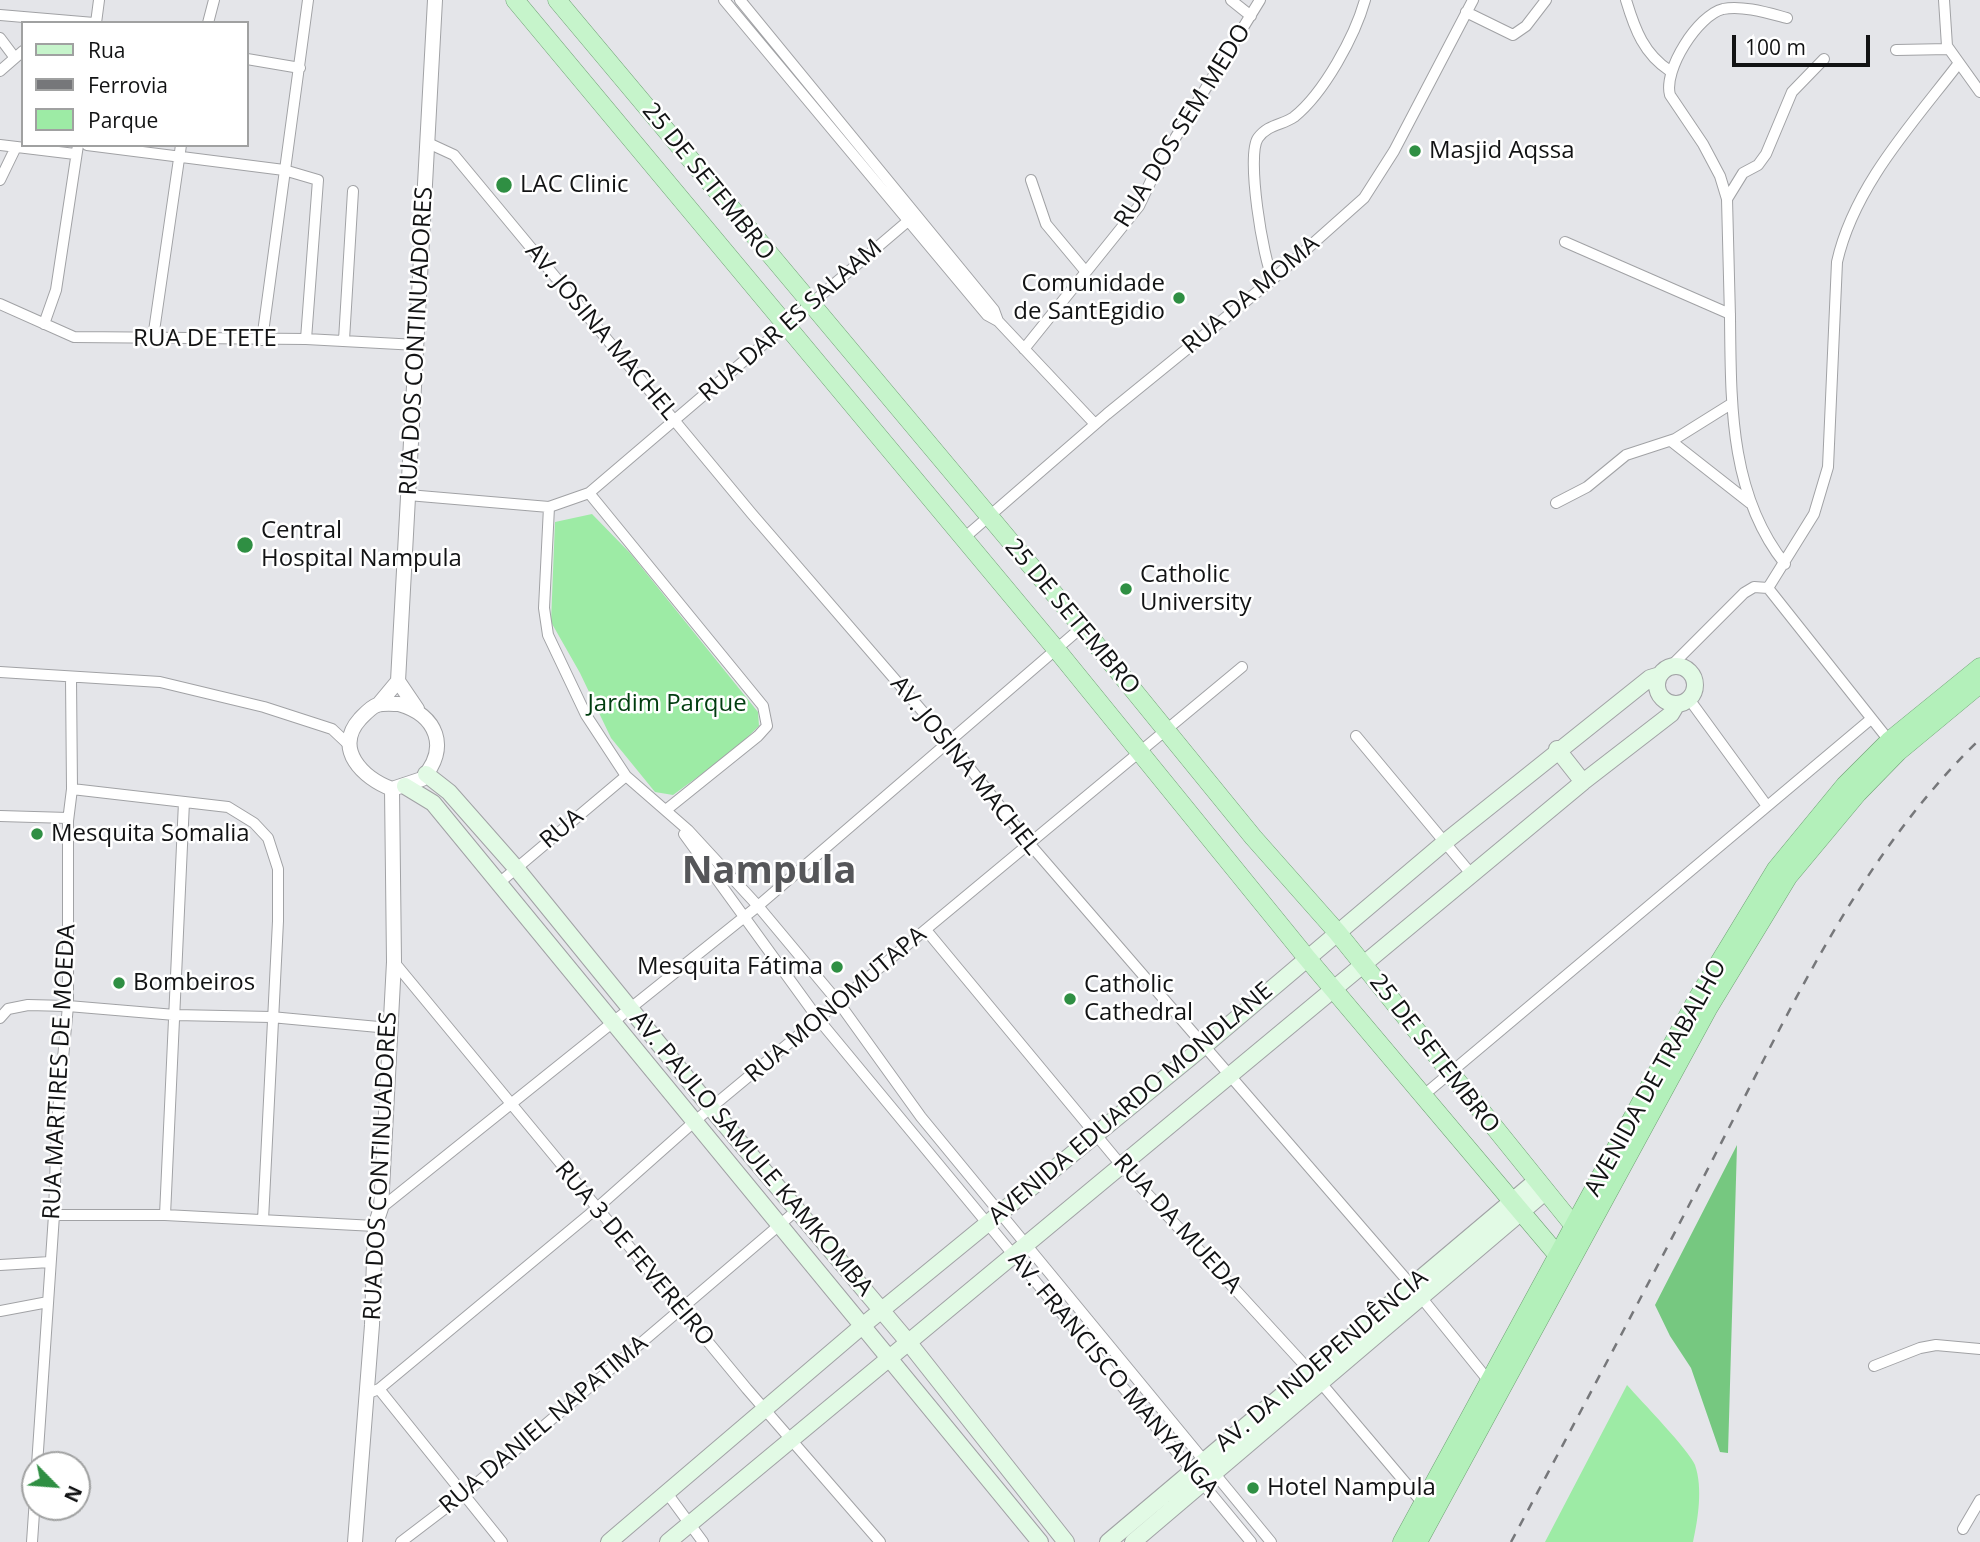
<!DOCTYPE html>
<meta charset="utf-8">
<style>
body{margin:0}
#map{position:relative;width:1980px;height:1542px;overflow:hidden;background:#e4e5e9;font-family:"Open Sans",sans-serif}
canvas{display:block}
.legend{position:absolute;left:21px;top:21px;width:228px;height:126px;box-sizing:border-box;background:#fff;border:2px solid #a0a1a1;margin:0;padding:9px 12px;list-style:none;font-size:21px;color:#121314}
.legend li{display:flex;align-items:center;gap:14px;height:35px}
.legend b{width:35px;border:2px solid #a0a1a1}
.north{position:absolute;left:21px;top:1451px;width:70px;height:70px;box-sizing:border-box;background:#fff;border:2px solid #a0a1a1;border-radius:50%;rotate:115deg;font-size:19px;font-weight:700;line-height:28px;text-align:center;color:#121314}
.north::after{content:'';display:block;margin:auto;width:24px;height:32px;background:#2f8f43;clip-path:polygon(50% 0,100% 100%,50% 72%,0 100%)}
.scale{position:absolute;left:1732px;top:35px;width:138px;height:32px;box-sizing:border-box;border:4px solid #121314;border-top:0;padding-left:9px;font-size:21px;line-height:24px;white-space:nowrap;color:#121314;-webkit-text-stroke:5px #fff;paint-order:stroke}
</style>
<div id="map">
<canvas width="1980" height="1542"></canvas>
<ul class="legend">
<li><b style="height:9px;background:#c6f4cb"></b>Rua</li>
<li><b style="height:9px;background:#76777a"></b>Ferrovia</li>
<li><b style="height:19px;background:#9deba5"></b>Parque</li>
</ul>
<div class="north">N</div>
<div class="scale">100 m</div>
</div>
<script>
const ctx = document.querySelector('canvas').getContext('2d');
ctx.lineJoin = 'round';
function fillPath(path, color) { ctx.fillStyle = color; ctx.fill(path, 'evenodd'); }
function stroke(path, color, width, dash) { ctx.strokeStyle = color; ctx.lineWidth = width; ctx.lineCap = dash ? 'butt' : 'round'; ctx.setLineDash(dash || []); ctx.stroke(path); }
function drawText(font, color, halo, rows, align = 'center') {
  ctx.font = font + ' "Open Sans",sans-serif'; ctx.lineWidth = 5; ctx.setLineDash([]); ctx.textBaseline = 'middle'; ctx.strokeStyle = halo; ctx.fillStyle = color; for (const [text, x, y, turn = 0] of rows) {
    ctx.save(); ctx.translate(x, y); ctx.rotate((+turn || 0) * Math.PI / 180); ctx.textAlign = isNaN(turn) ? turn : align; if (halo) ctx.strokeText(text, 0, 0); ctx.fillText(text, 0, 0); ctx.restore();
  }
}
const green = new Path2D(`
 M592,514L630,553L758,712L759,726L733,751L673,795L655,792L611,738L580,673L551,622L555,522Z
 M1627,1385C1641,1401 1689,1450 1695,1465C1703,1488 1698,1519 1693,1542H1545Z`);
const forest = new Path2D(`
 M1737,1145L1728,1453L1720,1452L1691,1368L1670,1336L1655,1305Z`);
const minor = new Path2D(`
 M724,0L987,315L998,321L1095,424
 M740,0L994,310L998,321
 M1231,0L1251,16
 M1626,0C1635,30 1644,54 1670,71
 M1944,0L1947,46L1980,92
 M1466,12L1513,35L1526,26L1546,0
 M0,15L94,23
 M96,23L99,0
 M208,23L214,0
 M0,38L15,58
 M1896,50L1949,49
 M247,59L300,68
 M0,71L23,51
 M428,143L454,155L752,514L949,742L1034,849L1412,1286L1492,1385
 M0,145L75,154
 M87,145L284,170L318,180L306,339
 M0,180L16,147
 M1031,180L1046,224L1086,272
 M1727,199L1743,173L1758,165L1766,154L1792,92L1824,59
 M1565,242L1730,314
 M1273,279C1263,260 1246,155 1258,138C1268,124 1283,125 1294,117C1324,93 1355,36 1365,0
 M0,304L74,337L306,339L417,345
 M44,324L56,290L78,145
 M153,338L181,145
 M262,340L308,0
 M344,340L353,191
 M1024,349L1139,206L1158,166L1260,0
 M1671,441L1750,503
 M589,493L763,706L767,726L758,736L666,810
 M408,495L549,507L589,493L915,215
 M1556,503L1587,487L1626,455L1675,439L1731,404
 M549,507L544,608L548,635L586,715L626,776L688,830L758,906L839,1003L921,1117L1271,1542
 M964,538L1107,414L1273,279L1364,198L1394,151L1473,0
 M1785,564C1729,494 1731,402 1730,317C1729,278 1728,238 1727,199L1720,176L1703,144L1670,95C1663,70 1698,15 1723,9C1742,5 1768,13 1787,18
 M1768,588L1814,514L1828,467L1837,262C1854,186 1913,123 1959,63
 M1671,666L1744,593L1754,587L1768,588L1891,743
 M0,672L160,682L264,707L332,729L349,745
 M1689,699L1767,806
 M1356,736L1472,875
 M72,789L228,807L254,823L268,838L278,869V921L263,1220
 M0,816L68,818
 M684,834L819,1020L1251,1542
 M499,883L626,776
 M926,930L1121,1165L1321,1383L1426,1507
 M394,962L747,1389L880,1542
 M0,1018L8,1009L28,1005L68,1006L175,1015L271,1017L389,1028
 M1425,1094L1871,719
 M381,1208L758,906L1082,627
 M54,1215H165L375,1226
 M165,1215L184,802
 M0,1265L50,1262
 M0,1311L48,1302
 M1874,1366L1920,1348L1936,1345L1980,1349
 M379,1389L502,1542
 M366,1394L379,1389L597,1208L695,1121L1242,667
 M37,1465L54,1215L57,1121L68,1006V821L72,789L71,678
 M667,1493L703,1542
 M1963,1529L1980,1500
 M32,1542L35,1498
 M401,1542L464,1494L797,1210`);
const tertiary = new Path2D(`
 M398,681L435,0
 M398,681L417,709
 M399,704C437,715 450,748 422,779L392,789C363,778 333,749 360,719C365,714 371,707 377,705C383,703 393,704 399,704Z
 M378,705L398,681
 M355,1542L372,1325L375,1226L381,1208L394,962L392,789`);
const secondary = new Path2D(`
 M1657 685a19 19 0 1 1 38 0a19 19 0 1 1-38 0Z
 M1557,749L1583,782
 M426,774L449,792L516,868L711,1108L909,1343L1066,1542
 M405,786L433,803L1040,1542
 M609,1542L861,1327L1203,1047L1445,842L1650,678L1660,675
 M668,1542L1583,782L1671,714L1677,704
 M1108,1542L1536,1181
 M1133,1542L1545,1192`);
const primary = new Path2D(`
 M515,0L1056,649L1307,958L1566,1265
 M557,0L1082,627L1253,837L1337,932L1583,1237`);
const trunk = new Path2D(`
 M1402,1542L1697,999L1776,869L1845,785L1889,741L1980,667
 M1418,1542L1709,1007L1788,877L1858,793L1898,752L1980,684`);
const rail = new Path2D(`
 M1511,1542C1580,1413 1649,1283 1716,1153C1791,1008 1861,854 1980,739`);
const markers = [
 [1415,151,7,"#2f8f43"],
 [504,185,9,"#2f8f43"],
 [1179,298,7,"#2f8f43"],
 [245,545,9,"#2f8f43"],
 [1126,589,7,"#2f8f43"],
 [37,834,7,"#2f8f43"],
 [837,967,7,"#2f8f43"],
 [119,983,7,"#2f8f43"],
 [1070,999,7,"#2f8f43"],
 [1253,1488,7,"#2f8f43"]
];
const streetNames = [
 ["RUA DOS SEM MEDO",1183,126,-58],
 ["25 DE SETEMBRO",708,182,51],
 ["RUA DA MOMA",1251,295,-40],
 ["RUA DAR ES SALAAM",791,321,-41],
 ["AV. JOSINA MACHEL",601,332,50],
 ["RUA DE TETE",205,339],
 ["RUA DOS CONTINUADORES",417,341,-87],
 ["25 DE SETEMBRO",1072,617,50],
 ["AV. JOSINA MACHEL",965,766,51],
 ["RUA",562,829,-40],
 ["RUA MONOMUTAPA",836,1005,-40],
 ["25 DE SETEMBRO",1434,1054,52],
 ["RUA MARTIRES DE MOEDA",60,1072,-87],
 ["AVENIDA DE TRABALHO",1656,1078,-61],
 ["AVENIDA EDUARDO MONDLANE",1131,1104,-40],
 ["AV. PAULO SAMULE KAMKOMBA",751,1154,50],
 ["RUA DOS CONTINUADORES",381,1166,-87],
 ["RUA DA MUEDA",1177,1224,48],
 ["RUA 3 DE FEVEREIRO",634,1254,50],
 ["AV. DA INDEPENDÊNCIA",1322,1361,-40],
 ["AV. FRANCISCO MANYANGA",1113,1375,50],
 ["RUA DANIEL NAPATIMA",544,1425,-40]
];
const poiNames = [
 ["Masjid Aqssa",1429,151],
 ["LAC Clinic",520,185],
 ["Comunidade",1165,284,"right"],
 ["de SantEgidio",1165,312,"right"],
 ["Central",261,531],
 ["Hospital Nampula",261,559],
 ["Catholic",1140,575],
 ["University",1140,603],
 ["Mesquita Somalia",51,834],
 ["Mesquita Fátima",823,967,"right"],
 ["Bombeiros",133,983],
 ["Catholic",1084,985],
 ["Cathedral",1084,1013],
 ["Hotel Nampula",1267,1488]
];
const parkNames = [
 ["Jardim Parque",667,704]
];
const townNames = [
 ["Nampula",769,872]
];
fillPath(green, '#9deba5');
fillPath(forest, '#76c880');
stroke(minor, '#a1a2a5', 12);
stroke(tertiary, '#a1a2a5', 16);
stroke(secondary, '#a1a2a5', 18);
stroke(primary, '#6ea174', 19);
stroke(trunk, '#6ea174', 19);
stroke(minor, '#fff', 10);
stroke(tertiary, '#fff', 14);
stroke(secondary, '#e2fae5', 16);
stroke(primary, '#c6f4cb', 18);
stroke(trunk, '#b3f0ba', 18);
stroke(rail, '#76777a', 2.5, [9, 9]);
for (const [x, y, r, color] of markers) { const dot = new Path2D(); dot.arc(x, y, r, 0, 2 * Math.PI); ctx.fillStyle = color; ctx.fill(dot); stroke(dot, '#fff', 2.5); }
drawText('24px', '#121314', '#fff', streetNames);
drawText('24px', '#121314', '#fff', poiNames, 'left');
drawText('24px', '#003d0f', '#fff', parkNames);
drawText('bold 38px', '#555659', '#fff', townNames);
</script>
